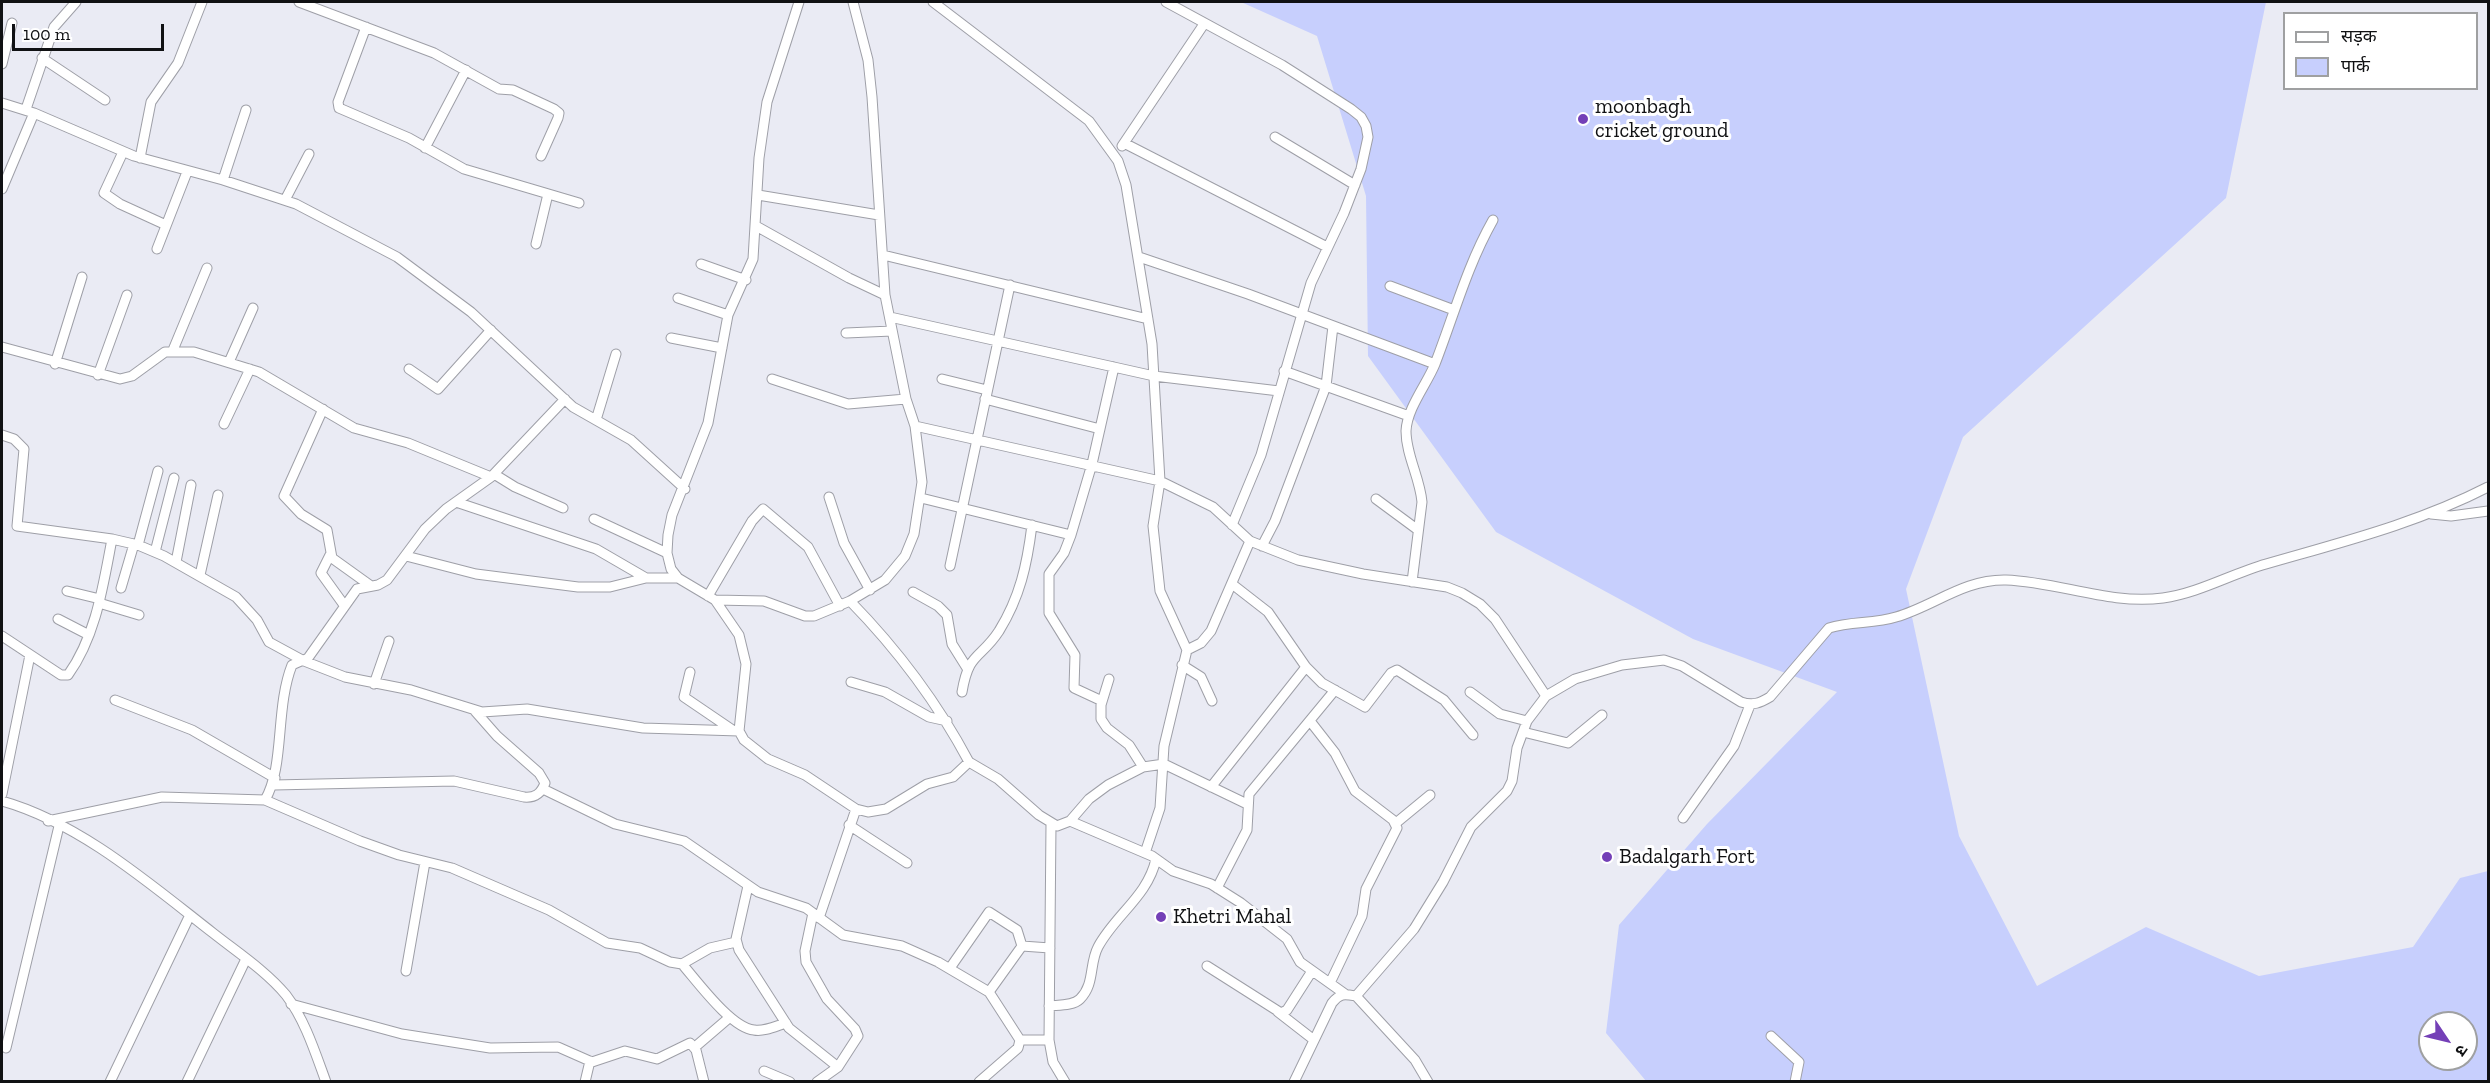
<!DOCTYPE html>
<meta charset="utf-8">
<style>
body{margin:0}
#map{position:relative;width:2490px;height:1083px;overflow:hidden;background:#eaebf4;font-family:"Zilla Slab","Noto Sans Devanagari",serif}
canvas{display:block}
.frame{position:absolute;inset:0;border:3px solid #101113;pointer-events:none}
.legend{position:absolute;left:2283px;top:12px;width:195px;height:78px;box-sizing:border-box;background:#fff;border:2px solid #9fa0a1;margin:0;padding:8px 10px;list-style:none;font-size:18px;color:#101113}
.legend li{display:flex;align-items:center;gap:12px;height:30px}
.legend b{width:30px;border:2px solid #9fa0a1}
.north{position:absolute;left:2418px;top:1011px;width:60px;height:60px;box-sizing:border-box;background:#fff;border:2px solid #9fa0a1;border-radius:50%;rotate:125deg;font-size:16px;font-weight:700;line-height:24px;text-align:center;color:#101113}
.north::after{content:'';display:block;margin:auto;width:21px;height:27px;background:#7440b7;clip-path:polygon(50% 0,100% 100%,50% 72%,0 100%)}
.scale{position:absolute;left:12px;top:24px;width:152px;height:27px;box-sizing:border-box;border:3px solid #101113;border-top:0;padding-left:8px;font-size:18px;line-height:21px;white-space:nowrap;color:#101113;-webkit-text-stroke:4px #fff;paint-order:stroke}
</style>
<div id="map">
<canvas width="2490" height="1083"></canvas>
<div class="frame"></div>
<ul class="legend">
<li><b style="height:8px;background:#fff"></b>सड़क</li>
<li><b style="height:16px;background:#c7cffd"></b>पार्क</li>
</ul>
<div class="north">उ</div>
<div class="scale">100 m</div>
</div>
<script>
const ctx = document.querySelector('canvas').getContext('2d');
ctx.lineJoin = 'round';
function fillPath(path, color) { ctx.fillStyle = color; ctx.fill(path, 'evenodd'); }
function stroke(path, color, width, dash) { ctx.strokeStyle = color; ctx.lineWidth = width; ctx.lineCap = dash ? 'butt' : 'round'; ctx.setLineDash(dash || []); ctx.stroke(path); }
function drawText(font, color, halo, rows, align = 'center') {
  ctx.font = font + ' "Zilla Slab",serif'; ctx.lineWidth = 6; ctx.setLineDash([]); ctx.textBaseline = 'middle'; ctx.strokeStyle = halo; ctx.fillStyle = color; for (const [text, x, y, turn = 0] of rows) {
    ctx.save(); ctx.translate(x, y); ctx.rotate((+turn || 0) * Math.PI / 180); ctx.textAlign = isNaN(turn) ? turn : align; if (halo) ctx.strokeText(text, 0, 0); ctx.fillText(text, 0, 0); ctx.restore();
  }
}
const green = new Path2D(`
 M1241,2H2266L2226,198L1963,437L1906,589L1959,836L2037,986L2146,927L2259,976L2413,947L2460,878L2488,871V1081H1646L1606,1033L1619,925L1707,824L1837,692L1693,639L1496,532L1368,356L1366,196L1317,36ZM2430,1023H2466V1059H2430Z`);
const minor = new Path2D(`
 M299,2L434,53L499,89L513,90L554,109L559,113L558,118L541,156
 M799,2L767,102L759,158L753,259L728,315L708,423L672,515L668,535L667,553L671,569L678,578L715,600L739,635L746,664L739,731L744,740L768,759L805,775L856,809L868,812L886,809L927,784L953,777L969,762L998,779L1039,815L1057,826L1070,821L1089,799L1108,785L1143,767L1164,764L1247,804
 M933,2L1089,121L1118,161L1126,185L1152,344L1160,481L1153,526L1160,591L1187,650L1164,746L1160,808L1145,853
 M1166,2L1282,65L1351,109L1361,117L1366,126L1368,137L1361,169L1344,213L1311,283L1261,455L1232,525
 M366,27L338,102L339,108L409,138L464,169L579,203
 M42,58L105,100
 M2,64L12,23
 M2,103L34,113L134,156L223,180L296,204L397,257L471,312L573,407L631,440L685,489
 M26,109L54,27L76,2
 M1275,137L1355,185
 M1124,143L1327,247
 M1122,146L1204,24
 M425,148L466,70
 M123,152L104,193L120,204L166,225
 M140,158L151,102L178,63L202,2
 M223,180L246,110
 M2,189L34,113
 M758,195L879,215
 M285,200L309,154
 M756,226L849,278L885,295
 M536,244L548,194
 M157,249L187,172
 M883,255L1148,319
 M1139,257L1248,294L1435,364
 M701,264L746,280
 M1390,286L1454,310
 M678,298L728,315
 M890,317L1154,376L1279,391
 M846,333L892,331
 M671,338L722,348
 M2,347L120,379L132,376L165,352H194L259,372L354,428L408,443L491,477
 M173,350L207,268
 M229,362L253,308
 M55,364L82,277
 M409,369L438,389L491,330
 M1284,371L1409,416
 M98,375L127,295
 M772,379L848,404L906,399
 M942,379L987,390
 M985,399L1100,429
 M323,409L284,496L301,514L327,530L332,558L371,586
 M596,420L616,354
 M224,424L250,369
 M915,426L1160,481L1213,507L1250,541L1298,560L1363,574L1447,587L1462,593L1480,604L1495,619L1546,696
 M2,435L14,439L24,449L17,526L112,539L138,545L164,556L236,597L257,620L269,642L304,661L345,677L411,690L482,712L527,709L643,728L739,731
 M494,474L515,487L563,508
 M829,497L844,543L870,590
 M921,498L1071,535
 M1376,499L1418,530
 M456,502L596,549L646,578
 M2431,514L2451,516L2488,511
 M594,519L667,553
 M138,545L158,471
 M1262,546L1275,521L1326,386L1333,326
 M155,552L174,478
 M330,555L321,573L344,605
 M406,556L476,574L578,587H610L646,578H678
 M176,562L191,485
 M950,566L1010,285
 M200,575L218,495
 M1412,582L1422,502C1420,478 1406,455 1406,431C1407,408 1427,384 1435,364C1454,315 1467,266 1493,220
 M1232,584L1268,612L1306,667L1322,683L1365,707L1391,673L1397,670L1444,700L1473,735
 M121,588L134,544
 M67,591L100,599
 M913,592L938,606L947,615L952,644L967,668
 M708,596L752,521L763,509L808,547L840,606
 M715,600L764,601L805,616H814L850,601L885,580L905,556L914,534L922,482L915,426L906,399L885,295L872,97L868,60L853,2
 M850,601C898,650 937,702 969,762
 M99,603L139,615
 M58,619L89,635
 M2,636L61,675H68C96,636 103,586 112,539
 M1187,650L1201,643L1211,631L1250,541
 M1182,665L1201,677L1212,701
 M690,672L684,697L734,731
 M1109,679L1101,705V719L1107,728L1129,745L1143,767
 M851,682L885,692L929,717L947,721
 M374,684L389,641
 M962,692C969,651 980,660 999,631C1020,597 1027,565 1032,525
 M1470,692L1500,714L1527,721
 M115,700L192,730L275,778
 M1102,701L1074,688L1075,655L1049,613V574L1064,553L1071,535L1092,464L1114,367
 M1310,721L1335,753L1355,791L1393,820L1397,828L1366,889L1362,916L1330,983
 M1523,732L1568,743L1602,715
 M274,785L454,781L524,797C535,798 541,794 545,783L539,773L497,736L475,711
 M1211,787L1306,667
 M543,789L615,824L684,841L758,892L806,908L843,935L902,946L938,962L989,992L1020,1040L1018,1048L979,1082
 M2,794L30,655
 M265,800L360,841L399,855L452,868L549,910L607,943L640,948L670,962L682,964L710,948L736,942
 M2,801C80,823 150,884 213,933C237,952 266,971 286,995C305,1020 315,1052 326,1082
 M1683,818L1734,746L1750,705
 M48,821L162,797L265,800C285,766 275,708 292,665L308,658L357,589L378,585L387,580L425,529L446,509L491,477L565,399
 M1070,821L1152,856L1173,871L1211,884L1241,903L1287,939L1300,962L1345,994
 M1396,823L1430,795
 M1051,824L1049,1040L1053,1062L1065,1082
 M849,825L907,863
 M748,886L736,939L739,950L789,1028L838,1067
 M1217,888L1247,830L1249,794L1335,690
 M813,913L805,951L806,962L827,999L855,1029L858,1036L838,1067L817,1082
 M819,918L856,809
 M1022,946L1050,948
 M682,964C697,981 731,1028 754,1030C764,1032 776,1026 786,1023
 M1207,966L1281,1013L1287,1010L1312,971
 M950,968L989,912L1017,930L1022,946L989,992
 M406,971L425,862
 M1356,996L1414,929L1443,882L1471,827L1507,791L1512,781L1517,748L1527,721L1546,696L1575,679L1622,665L1664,660L1682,666L1741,702C1753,706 1760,703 1770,697L1829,628C1851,621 1874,624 1896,617C1934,606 1964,579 2006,580C2060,582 2109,605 2163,598C2199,593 2231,574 2266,564C2342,542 2418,523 2488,487
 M291,1004L402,1034L490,1048L558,1047L592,1062L625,1051L657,1059L690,1043L696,1050L704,1082
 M1049,1006C1059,1005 1073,1006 1080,999C1095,984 1089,964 1098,947C1115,915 1148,896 1156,859
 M1278,1012L1314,1040
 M1771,1036L1799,1062L1795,1082
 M1020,1040H1049
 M695,1047L730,1017
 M6,1048L59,826
 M764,1071L790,1082
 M110,1082L190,915
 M187,1082L246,959
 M585,1082L590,1061
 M1294,1082L1332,1003C1340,993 1344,994 1356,996L1415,1060L1428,1082`);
const markers = [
 [1583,119,6,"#7440b7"],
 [1607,857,6,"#7440b7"],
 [1161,917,6,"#7440b7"]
];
const poiNames = [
 ["moonbagh",1595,107],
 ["cricket ground",1595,131],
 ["Badalgarh Fort",1619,857],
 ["Khetri Mahal",1173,917]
];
fillPath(green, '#c7cffd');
stroke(minor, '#9e9fa7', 11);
stroke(minor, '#fff', 9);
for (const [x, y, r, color] of markers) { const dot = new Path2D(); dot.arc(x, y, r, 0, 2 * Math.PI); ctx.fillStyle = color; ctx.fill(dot); stroke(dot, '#fff', 2); }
drawText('21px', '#101113', '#fff', poiNames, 'left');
</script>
